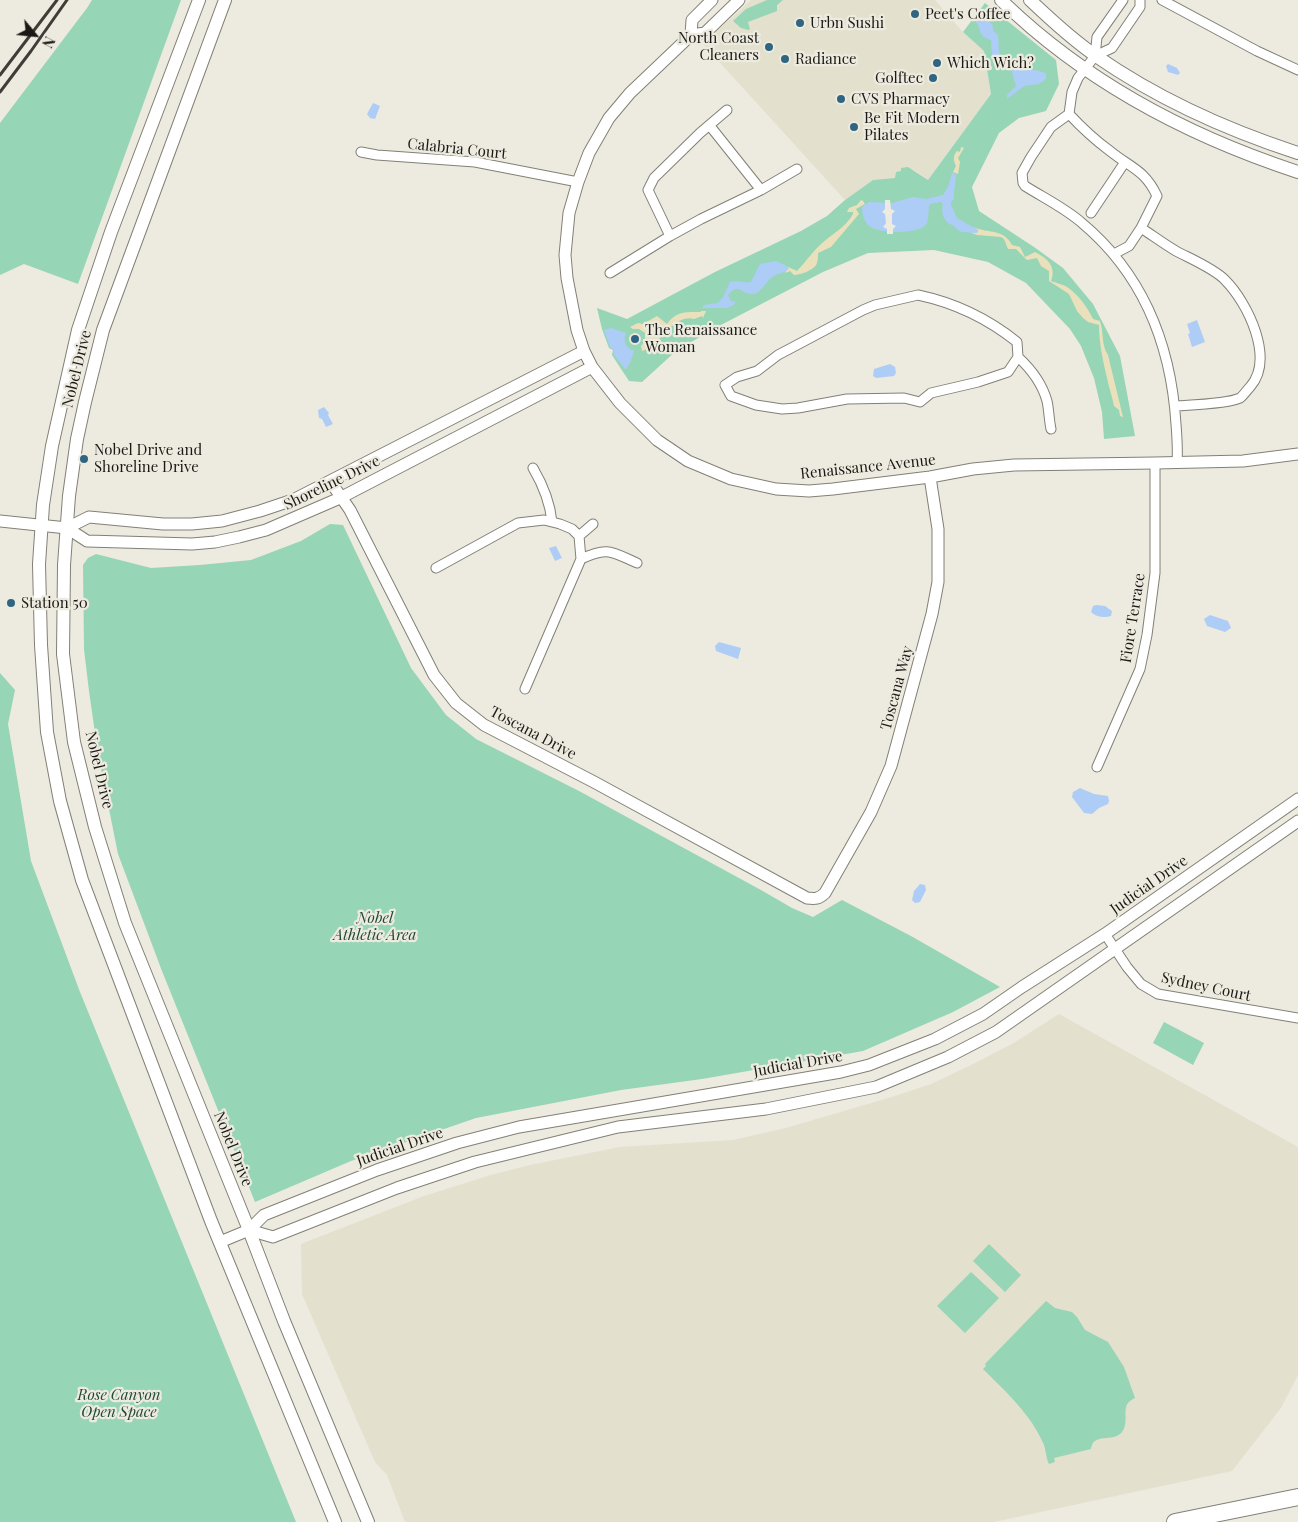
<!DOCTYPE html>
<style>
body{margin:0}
#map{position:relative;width:1298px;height:1522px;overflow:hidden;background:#edeadf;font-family:"Playfair Display",serif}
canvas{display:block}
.north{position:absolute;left:10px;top:10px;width:50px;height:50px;-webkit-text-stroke:4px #edeadf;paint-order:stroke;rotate:118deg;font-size:14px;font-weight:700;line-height:20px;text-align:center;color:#1a1915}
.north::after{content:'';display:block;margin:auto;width:18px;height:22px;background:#1a1915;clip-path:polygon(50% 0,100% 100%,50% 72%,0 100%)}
</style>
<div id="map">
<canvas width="1298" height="1522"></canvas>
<div class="north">N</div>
</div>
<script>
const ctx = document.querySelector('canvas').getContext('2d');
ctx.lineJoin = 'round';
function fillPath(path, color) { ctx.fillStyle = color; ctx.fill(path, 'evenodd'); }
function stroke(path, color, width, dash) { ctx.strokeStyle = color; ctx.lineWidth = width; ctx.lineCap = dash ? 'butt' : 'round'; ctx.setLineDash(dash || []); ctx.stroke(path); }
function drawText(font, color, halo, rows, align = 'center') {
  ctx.font = font + ' "Playfair Display",serif'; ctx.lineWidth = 4.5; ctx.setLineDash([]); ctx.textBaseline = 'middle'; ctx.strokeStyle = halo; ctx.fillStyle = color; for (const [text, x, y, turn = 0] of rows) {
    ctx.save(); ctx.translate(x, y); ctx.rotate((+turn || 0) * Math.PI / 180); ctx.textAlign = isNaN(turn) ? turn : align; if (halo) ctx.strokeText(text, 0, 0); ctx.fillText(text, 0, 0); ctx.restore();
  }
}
const built = new Path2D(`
 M751,0H935L963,32L984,51L991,94L928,180L914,170L901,168V171L895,178L873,180L845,200L703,44Z
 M1059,1014L1298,1147V1375L1281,1408L1232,1471L994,1522H405L387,1475L375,1462L302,1294L301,1244L424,1196L491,1175L530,1165L620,1147L733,1140L786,1128L895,1096L931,1084L969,1066L1012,1044Z`);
const green = new Path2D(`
 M92,0H181L78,284L24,264L0,275V123L87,8Z
 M767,0H783L777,5V11L748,22L750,29L748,30L741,28L733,21L746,9Z
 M985,3L1056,60L1059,84L1046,111L1019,118L999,133L972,187L979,211L1034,247L1063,268L1093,304L1120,356L1135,436L1104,439L1102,412L1094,378L1081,346L1070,329L1026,283L988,262L934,250L868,253L823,272L717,327L676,351L642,382L629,381L612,355L613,350L609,348L602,329L597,308L627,319L715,272L801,231L827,216L845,200L873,180L895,178L896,172L901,171V168L908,167L928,180L991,94L984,51L963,32Z
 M330,524L343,525L411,668L446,715L476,739L579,791L761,890L792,908L813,917L842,900L911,936L1000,987L953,1012L863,1051L702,1079L621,1090L476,1118L351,1161L255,1202L162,971L118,854L98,754L89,691L84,649L83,565L88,558L96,554L151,568L200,565L251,560L301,541Z
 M0,673L15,690L8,724L31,861L80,992L296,1522H0Z
 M1164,1022L1204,1043L1193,1065L1153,1043Z
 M989,1244L1021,1275L1005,1292L973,1261Z
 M971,1272L999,1298L965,1333L937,1306Z
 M1046,1301L1055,1308L1072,1312L1077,1317L1085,1330L1108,1342L1124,1367L1135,1398C1118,1405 1131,1420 1122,1432C1113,1443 1093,1432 1091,1449L1054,1458L1055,1462L1049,1464C1046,1458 1046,1451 1044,1445C1031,1414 1006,1392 983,1369L986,1366L985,1364Z`);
const sand = new Path2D(`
 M961,147L964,148L958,158L960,162L958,174L953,172L956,166C953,160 953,156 957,151L960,152Z
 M861,200L863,201L865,204L856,209L859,214L831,247L818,253C818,256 818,260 817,263C815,270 800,275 794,275L790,271L785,273L788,267L797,271C805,263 812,252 821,244C832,234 845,228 853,214V212H847L849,208L857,205Z
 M973,227C989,234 1003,228 1012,245L1020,247L1025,257L1035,252C1047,258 1057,267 1051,281C1056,283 1062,284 1067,287C1078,294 1088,308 1093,319L1100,321C1104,332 1101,345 1108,355L1123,417L1120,416L1119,410L1114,406C1112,396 1109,388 1107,378C1103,361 1099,343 1099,325L1088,322L1083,318L1077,311L1069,294L1049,281V271L1041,266L1037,258L1027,260L1016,249H1008L1004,239L1001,237L977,235L969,232L977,233L978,230Z
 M701,311H706L703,318L702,316L694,319C679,314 662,335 653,346H648L645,350L642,351L641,346L645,341V333L639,329H633L630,327L638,323L643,324L657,316L667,324C676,311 686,312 701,312Z`);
const water = new Path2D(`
 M978,19H987L993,26V31L998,35C999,40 998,46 999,51C1004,69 1028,67 1043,72L1046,74V79L1039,84L1024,86L1007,99V95L1016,86L1011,69L992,55L991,40C977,36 982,29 976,22Z
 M1168,64L1177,68L1180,73L1178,75L1168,72L1166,66Z
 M373,103L380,106L375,119L370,118L367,114Z
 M952,173L956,174C956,183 953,192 954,200L951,201V205L957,218L978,230L977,233C969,232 958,234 954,226C945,223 940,214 943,204L941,202L930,204C927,210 930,221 925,226C915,234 877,234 868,225C864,221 862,213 862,207L869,202L892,203L913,197L926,199L943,195L948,187Z
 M776,261L785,265L789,269C783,274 776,273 771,278C766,282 760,294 753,294C742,295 739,281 728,295L731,301L736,302L732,306L726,308H702L704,305L718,303L723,297L730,282C738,279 743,284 751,282L760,264Z
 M1197,320L1205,342L1192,347L1188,334L1190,333L1187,324Z
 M611,328L626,333C623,341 625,347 634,351L630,363L626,369H625L614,355V350L610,347L604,330Z
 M890,364L895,367L896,373L894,376L876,378L873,376L874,369Z
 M324,407L329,413L328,415L333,424L326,427L322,419L319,418L318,410Z
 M556,546L562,558L555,561L549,548Z
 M1096,605L1105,606L1112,611L1111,616C1104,618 1096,617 1091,612L1093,606Z
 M1210,615L1228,621L1231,628L1225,632L1207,626L1204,619Z
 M719,642L741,648L738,659L716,651L715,646Z
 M1080,788L1094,794L1108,796L1109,801L1108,804L1099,808L1092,814L1084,813L1072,797L1073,792Z
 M920,884L925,885L926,890L920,902L915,903L912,900L914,891Z`);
const pier = new Path2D(`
 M885,200H890L891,209L895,211L892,214V224L896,226L893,229V234H887V229L883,227L886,223L885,214L882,212L885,209Z`);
const minor = new Path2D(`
 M1140,0V7L1112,48L1095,56L1078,78L1072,92L1069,114L1051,127L1031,157L1022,173L1023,183L1025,186C1044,198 1065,208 1082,223C1144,275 1171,345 1176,424C1177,437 1178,450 1177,463
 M1162,0L1257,51L1298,70
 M1095,56L1097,37L1123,0
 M1069,114C1082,128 1095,140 1110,151C1131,168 1145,170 1157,196L1141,228
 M710,126L761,190
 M361,152L377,155L475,162L578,182
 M648,190L654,178L700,133L727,110
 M648,190L670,236
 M1091,213L1125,162
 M1114,254L1129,246L1141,228C1152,235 1164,244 1176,251C1189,258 1215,269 1225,280C1248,303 1275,359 1250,387C1247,390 1243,396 1240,398C1228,404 1189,405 1175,406
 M610,273L670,236L701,219L761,190L797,169
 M918,295C956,303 987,318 1017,342L1018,357L1008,372L978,382L931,393L920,402L904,398L847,399L798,408L782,409L756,405L731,396L725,385L737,377L757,371L778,355L863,310L875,305Z
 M1018,357C1031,369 1042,383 1047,401C1049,410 1049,420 1051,429
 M533,468C543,485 550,502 552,522
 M579,536L593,524
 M581,559C608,546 612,552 637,563
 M436,568L518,523L544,520L560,524L572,529L579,536L581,559L525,689
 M1097,767L1140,669L1147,635L1155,573V463
 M1105,934L1127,967L1141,984L1158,994L1298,1018`);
const tertiary = new Path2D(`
 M739,0L705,33L691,35L630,93L609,118L589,153L578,182L569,213L565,255L567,278L577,330L584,351L592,367L620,403L657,440L688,461L731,479L776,489L809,491L833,489L930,477L973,469L1014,465L1155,463L1243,461L1298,454
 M691,35L692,20L712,0
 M330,481L350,510L434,675L456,703L484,725L594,782L807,898C815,899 819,899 825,893L871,812L891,766L932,614L938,582V529L930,477
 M0,521L67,528L87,541L192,544L215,542L239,537L266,530L340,498L592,367
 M67,528L89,517L163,524H192L222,521L260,511L293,500L584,351
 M249,1230L273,1237L397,1188L475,1162L618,1127L766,1109L876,1087L948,1057L996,1032L1298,821
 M220,1242L249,1230L264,1215L377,1170L457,1143L519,1127L841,1072L869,1065L935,1039L983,1014L1022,987L1105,934L1298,799`);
const secondary = new Path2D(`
 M199,0L111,232L78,330L52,446L43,505L39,564L41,645L47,732L60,801L82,880L211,1221L335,1522
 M225,0L103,330L85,402L77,439L69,496L64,565L63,654L74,742L95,827L125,923L249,1230L284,1321L368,1522
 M1001,0C1085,82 1188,136 1298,172
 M1030,0C1051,20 1073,40 1096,56C1158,99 1227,130 1298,153`);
const motorway = new Path2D(`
 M1175,1522L1298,1497`);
const rail = new Path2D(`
 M0,75L57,0
 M0,92L31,51L67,0`);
const markers = [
 [915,14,5,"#2f6580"],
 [800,23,5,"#2f6580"],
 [769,47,5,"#2f6580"],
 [785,59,5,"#2f6580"],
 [937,63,5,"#2f6580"],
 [933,78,5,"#2f6580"],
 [841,99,5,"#2f6580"],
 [854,127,5,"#2f6580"],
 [635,339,5,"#2f6580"],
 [84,459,5,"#2f6580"],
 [11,603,5,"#2f6580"]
];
const poiNames = [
 ["Peet's Coffee",925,14],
 ["Urbn Sushi",810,23],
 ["North Coast",759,38,"right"],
 ["Cleaners",759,55,"right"],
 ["Radiance",795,59],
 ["Which Wich?",947,63],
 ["Golftec",923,78,"right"],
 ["CVS Pharmacy",851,99],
 ["Be Fit Modern",864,118],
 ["Pilates",864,135],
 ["The Renaissance",645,330],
 ["Woman",645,347],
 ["Nobel Drive and",94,450],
 ["Shoreline Drive",94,467],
 ["Station 50",21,603]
];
const streetNames = [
 ["Calabria Court",457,149,6],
 ["Nobel Drive",77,369,-76],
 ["Renaissance Avenue",868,467,-6],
 ["Shoreline Drive",332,483,-26],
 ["Fiore Terrace",1133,618,-81],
 ["Toscana Way",897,688,-75],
 ["Toscana Drive",533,733,28],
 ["Nobel Drive",99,770,77],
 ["Judicial Drive",1149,885,-35],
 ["Sydney Court",1206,987,12],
 ["Judicial Drive",798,1064,-10],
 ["Judicial Drive",400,1147,-19],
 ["Nobel Drive",233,1149,68]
];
const parkNames = [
 ["Nobel",375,918],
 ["Athletic Area",375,935],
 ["Rose Canyon",119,1395],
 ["Open Space",119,1412]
];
fillPath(built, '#e3e0cd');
fillPath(green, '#96d5b6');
fillPath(sand, '#eae1bc');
fillPath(water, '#aecdf6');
fillPath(pier, '#edeadf');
stroke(minor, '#828076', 11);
stroke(tertiary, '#828076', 13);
stroke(secondary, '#828076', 14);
stroke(motorway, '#828076', 18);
stroke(minor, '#fff', 9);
stroke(tertiary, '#fff', 11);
stroke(secondary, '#fff', 12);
stroke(motorway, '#fff', 16);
stroke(rail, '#3e3d38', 3);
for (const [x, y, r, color] of markers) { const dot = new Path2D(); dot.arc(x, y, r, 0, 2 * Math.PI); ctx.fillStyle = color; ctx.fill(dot); stroke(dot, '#edeadf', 2); }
drawText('15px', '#1a1915', '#edeadf', poiNames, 'left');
drawText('15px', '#1a1915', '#edeadf', streetNames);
drawText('italic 15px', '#1f4836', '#edeadf', parkNames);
</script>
